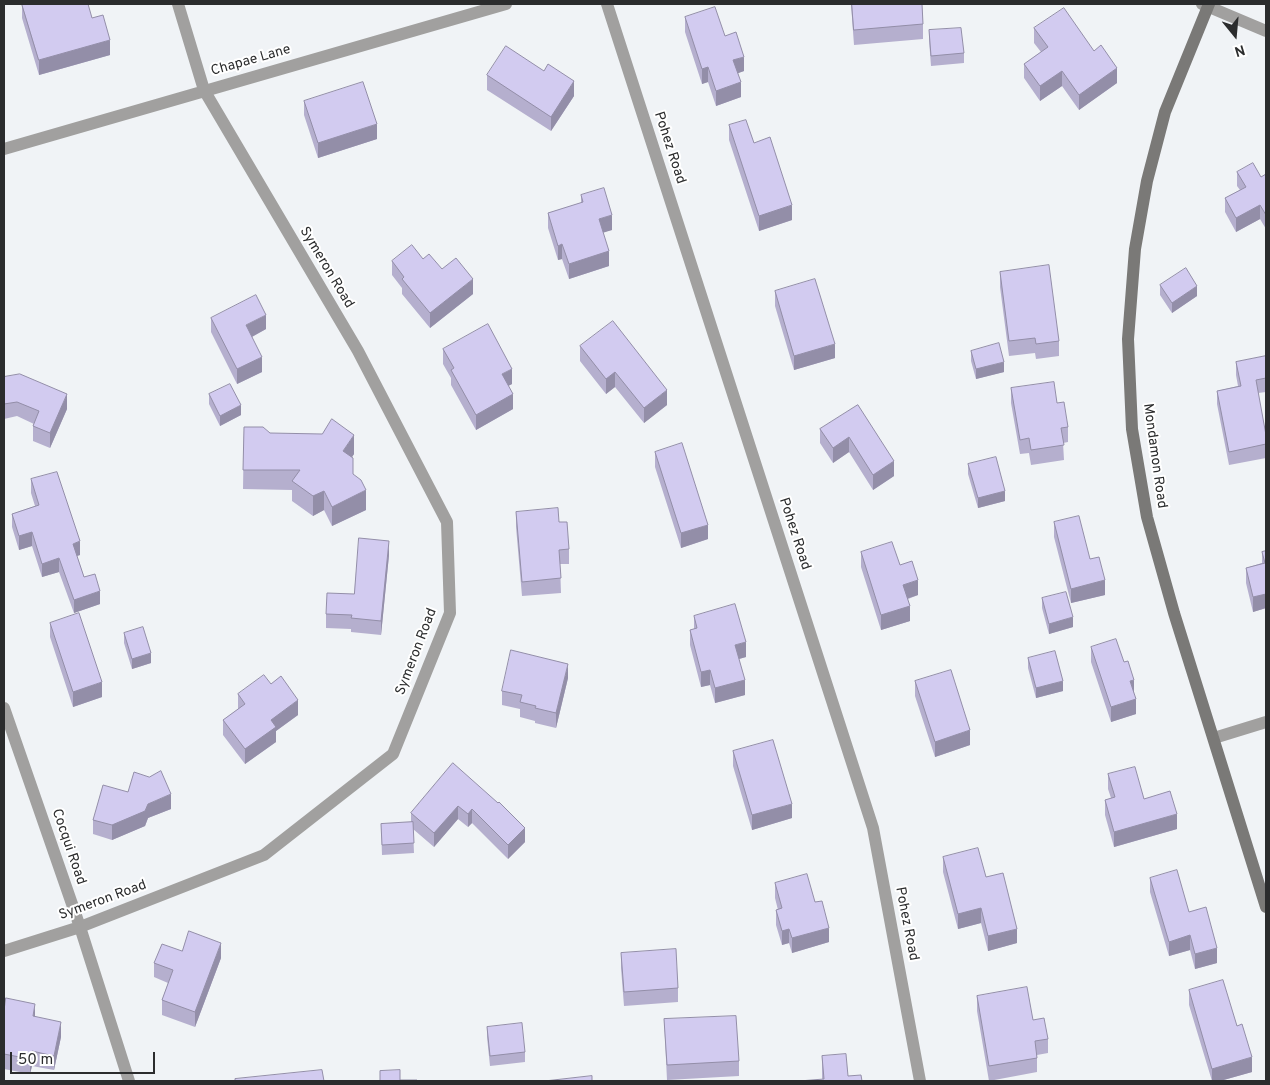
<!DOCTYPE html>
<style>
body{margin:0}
#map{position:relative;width:1270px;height:1085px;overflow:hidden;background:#f0f3f6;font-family:Overpass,sans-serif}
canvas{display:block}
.frame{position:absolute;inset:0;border:5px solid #2b2c2d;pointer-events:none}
.north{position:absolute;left:1210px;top:10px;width:50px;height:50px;-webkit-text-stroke:4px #fff;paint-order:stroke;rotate:163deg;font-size:14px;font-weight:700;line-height:20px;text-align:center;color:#2b2c2d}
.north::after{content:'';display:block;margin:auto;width:18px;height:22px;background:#2b2c2d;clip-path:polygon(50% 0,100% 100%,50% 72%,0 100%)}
.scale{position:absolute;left:10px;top:1052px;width:145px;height:22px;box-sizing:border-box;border:2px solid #2b2c2d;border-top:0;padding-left:6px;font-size:15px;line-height:18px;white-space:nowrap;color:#2b2c2d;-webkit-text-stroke:4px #fff;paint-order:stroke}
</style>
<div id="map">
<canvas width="1270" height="1085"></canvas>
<div class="frame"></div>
<div class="north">N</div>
<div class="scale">50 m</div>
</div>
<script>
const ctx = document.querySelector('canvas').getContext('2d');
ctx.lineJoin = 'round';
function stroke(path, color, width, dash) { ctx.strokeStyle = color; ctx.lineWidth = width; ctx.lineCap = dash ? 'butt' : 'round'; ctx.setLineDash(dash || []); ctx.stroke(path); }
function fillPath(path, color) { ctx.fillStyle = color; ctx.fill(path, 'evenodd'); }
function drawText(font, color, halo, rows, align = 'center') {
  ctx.font = font + ' Overpass,sans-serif'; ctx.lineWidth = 4; ctx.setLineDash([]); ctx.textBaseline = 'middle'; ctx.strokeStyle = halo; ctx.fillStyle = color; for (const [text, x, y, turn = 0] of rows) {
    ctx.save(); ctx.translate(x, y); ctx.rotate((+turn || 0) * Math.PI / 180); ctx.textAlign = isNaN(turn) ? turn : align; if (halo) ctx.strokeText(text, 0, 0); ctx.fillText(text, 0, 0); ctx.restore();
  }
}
const street = new Path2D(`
 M607,4L873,828L920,1081
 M1202,4L1266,31
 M4,149L506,4
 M4,708L80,927L129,1081
 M1214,738L1266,722
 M4,951L80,927L264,855L393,754L450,613L447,522L358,351L204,90L178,4`);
const secondary = new Path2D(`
 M1209,4L1165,112L1147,181L1135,249L1128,339L1132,429L1147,517L1174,613L1266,907`);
const wall = new Path2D(`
 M22,4L92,18L110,55L39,75L22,18Z
 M851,4H922L923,24V39L854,45Z
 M685,17L725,36L744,71L738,73L741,97L716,106L708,82L702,84L685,32Z
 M1034,28L1094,51L1117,83L1079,110L1062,86L1040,101L1024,78V64L1041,52L1034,43Z
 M929,30L964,53V63L931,66L929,40Z
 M487,75L574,96L551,131L487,90Z
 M304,101L377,139L318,158L304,115Z
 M729,125L754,143L792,220L759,231L729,140Z
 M1237,172L1261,177L1266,174V229L1260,219L1236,232L1225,212V198L1240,190L1237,186Z
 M581,195L612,230L603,232L609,266L569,279L562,259L558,260L548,228V213L581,203Z
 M423,259L442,269L473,294L430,328L402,294V288L392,275V261Z
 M1000,272L1059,341V356L1036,359L1035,353L1009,356L1000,287Z
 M1160,285L1197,296L1172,313L1160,295Z
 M775,291L835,358L794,370L775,306Z
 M211,318L266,329L252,337L262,372L237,384L211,332Z
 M580,346L667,405L644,423L615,387L606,394L580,361Z
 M443,349L512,384L508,386L513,409L476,430L451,385V378L443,364Z
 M971,351L1004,372L976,379L971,361Z
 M1266,356V392L1258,393L1266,435V458L1229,465L1217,404V391L1238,386L1236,375V362Z
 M4,377L67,409L50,448L33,441V426L34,424L17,416L4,419Z
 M1011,388L1057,403L1068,427V442L1063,443L1064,460L1031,465L1029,453L1020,454L1011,403Z
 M209,394L241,415L220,426L209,404Z
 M858,405L894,476L873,490L849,452L833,463L820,443V429Z
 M244,427L270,433L354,454L352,457L353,475L366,510L332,526L324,510L313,516L292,501V490L243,489Z
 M655,452L708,539L681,548L655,467Z
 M968,464L1005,501L978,508L968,474Z
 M31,479L80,555L77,556L84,577L100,604L74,613L59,572L42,577L32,546L19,550L12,527V514L35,506L31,493Z
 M516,512L559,522L569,549V564H560L561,593L522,596L516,527Z
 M1054,522L1090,559L1105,595L1071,603L1054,537Z
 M1266,551V608L1253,612L1246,583V568L1262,563V552Z
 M861,552L900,565L918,595L908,599L910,621L881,630L861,567Z
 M389,555L381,635L351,632V629L326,628V614L354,594Z
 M1042,598L1073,627L1049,634L1042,608Z
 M694,616L746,657L739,659L745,695L715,703L710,685L701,687L690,645V630L694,629Z
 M50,623L102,697L73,707L50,637Z
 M124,633L151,663L132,669L124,643Z
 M1091,647L1134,694L1136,714L1111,722L1091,662Z
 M1028,658L1063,691L1036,698L1028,668Z
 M568,678L556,728L535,723V721L520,717V709L502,705V691Z
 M915,681L970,745L935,757L915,696Z
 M271,684L298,715L276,731V742L245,764L223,735V720L238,709V694Z
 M733,751L792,818L752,830L733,766Z
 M453,763L525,842L508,859L472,823L468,827L458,819L434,847L413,829L414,853L382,855L381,824L411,822V813Z
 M1108,774L1144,799L1177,829L1114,847L1105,815V800L1111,798L1108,789Z
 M128,792L171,809L148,818L145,826L112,840L93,834V820Z
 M943,857L986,877L1017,943L988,951L981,923L958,929L943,872Z
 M1150,878L1189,912L1217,963L1195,969L1190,950L1169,956L1150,892Z
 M775,883L815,902L829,942L792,953L789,943L782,945L776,925V910H778L775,898Z
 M182,951L221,958L195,1027L162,1015V1000L168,983L154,977V963Z
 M621,953L678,988V1002L624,1006L621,968Z
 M1189,990L1237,1026L1252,1072L1220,1081H1212L1189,1005Z
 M977,996L1033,1020L1048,1039V1053L1037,1055V1072L989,1081L977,1011Z
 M4,1011L35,1017L61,1037L54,1070L32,1066L30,1074L4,1069Z
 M664,1019L739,1061V1076L667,1080Z
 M487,1027L525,1052V1062L490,1066L487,1037Z
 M822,1056L848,1076L822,1079Z`);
const shadedWall = new Path2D(`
 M110,40V55L39,75V60Z
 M744,57V71L733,75V60Z
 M708,67V82L702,84V69Z
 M1117,68V83L1079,110V95Z
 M1062,71V86L1040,101V86Z
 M574,81V96L551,131V117Z
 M741,82V97L716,106V91Z
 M377,124V139L318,158V143Z
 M792,205V220L759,231V216Z
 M1260,205V219L1236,232V218Z
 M612,215V230L599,234V219Z
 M562,244V259L558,260V246Z
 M609,251V266L569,279V264Z
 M473,279V294L430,328V313Z
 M1197,286V296L1172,313V303Z
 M266,315V329L246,340V325Z
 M835,344V358L794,370V356Z
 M262,357V372L237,384V369Z
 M1004,362V372L976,379V369Z
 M512,369V384L502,389V374Z
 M615,372V387L606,394V379Z
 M667,390V405L644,423V408Z
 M67,394V409L50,448V433Z
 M513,394V409L476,430V415Z
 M241,405V415L220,426V416Z
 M354,435V454L343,471V451Z
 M849,437V452L833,463V448Z
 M894,461V476L873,490V475Z
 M366,490V510L332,526V507Z
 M324,491V510L313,516V496Z
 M1005,491V501L978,508V498Z
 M708,525V539L681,548V533Z
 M32,532V546L19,550V536Z
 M80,541V555L73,557V544Z
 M389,541V555L381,635V621Z
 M59,558V572L42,577V564Z
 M918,580V595L903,600V585Z
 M1105,580V595L1071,603V589Z
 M100,591V604L74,613V600Z
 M1266,594V608L1253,612V597Z
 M910,606V621L881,630V615Z
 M1073,617V627L1049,634V624Z
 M746,642V657L735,660V645Z
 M151,653V663L132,669V659Z
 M568,664V678L556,728V713Z
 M710,670V685L701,687V672Z
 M745,680V695L715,703V688Z
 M1134,680V695L1130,681Z
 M1063,681V691L1036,698V688Z
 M102,682V697L73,707V692Z
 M1136,699V714L1111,722V707Z
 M298,700V715L276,731V742L245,764V749L271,720Z
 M970,730V745L935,757V742Z
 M171,794V809L148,818L145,826L112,840V825L148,804Z
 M792,804V818L752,830V815Z
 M458,806V819L434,847V833Z
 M472,809V823L468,827V814Z
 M1177,814V829L1114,847V832Z
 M525,828V842L508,859V845Z
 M981,908V923L958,929V914Z
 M829,928V942L792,953V938Z
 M789,929V943L782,945V931Z
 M1017,929V943L988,951V936Z
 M1190,935V950L1169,956V942Z
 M221,943V958L195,1027V1012Z
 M1217,948V963L1195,969V954Z
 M35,1004V1019L33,1016Z
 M61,1022V1037L54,1070V1056Z
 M32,1051V1066L30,1074V1059Z
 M1252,1057V1072L1220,1081H1212V1069Z`);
const building = new Path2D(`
 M22,4H88L92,18L103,15L110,40L39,60Z
 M852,4H922L923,24L854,30Z
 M715,7L725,36L736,32L744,57L733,60L741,82L716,91L708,67L702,69L685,17Z
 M1064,8L1094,51L1101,45L1117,68L1079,95L1062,71L1040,86L1024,64L1048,47L1034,28Z
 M961,28L964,53L931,56L929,30Z
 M506,46L544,71L548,64L574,81L551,117L487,75Z
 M363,82L377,124L318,143L304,101Z
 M746,120L754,143L770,137L792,205L759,216L729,125Z
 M1253,163L1261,177L1266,174V215L1260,205L1236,218L1225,198L1246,187L1237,172Z
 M604,188L612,215L599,219L609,251L569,264L562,244L558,246L548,213L583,202L581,195Z
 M412,245L423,259L429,254L442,269L456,258L473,279L430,313L402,279L404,277L392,261Z
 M1049,265L1059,341L1036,344L1035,338L1009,341L1000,272Z
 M1186,268L1197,286L1172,303L1160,285Z
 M815,279L835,344L794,356L775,291Z
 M256,295L266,315L246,325L262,357L237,369L211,318Z
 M613,321L667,390L644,408L615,372L606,379L580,346Z
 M488,324L512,369L502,374L513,394L476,415L451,370L454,368L443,349Z
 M999,343L1004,362L976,369L971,351Z
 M1266,356V378L1256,380L1266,435V444L1229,452L1217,391L1241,386L1236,362Z
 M20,374L67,394L50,433L33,426L39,411L17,402L4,404V377Z
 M1054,382L1057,403L1064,402L1068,427L1061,428L1064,445L1031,450L1029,438L1020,440L1011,388Z
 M230,384L241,405L220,416L209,394Z
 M858,405L894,461L873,475L849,437L833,448L820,429Z
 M332,419L354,435L343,451L353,458V474L361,480L366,490L332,507L324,491L313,496L292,481L300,470H243L244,427H263L270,433L322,434Z
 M682,443L708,525L681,533L655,452Z
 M996,457L1005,491L978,498L968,464Z
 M57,472L80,541L73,544L84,577L95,574L100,591L74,600L59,558L42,564L32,532L19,536L12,514L39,505L31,479Z
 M558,508L559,522H567L569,549L559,550L561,578L522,582L516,512Z
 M1079,516L1090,559L1099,557L1105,580L1071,589L1054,522Z
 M359,538L389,541L381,621L351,618L352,615L326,614L327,593L354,594Z
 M892,542L900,565L912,561L918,580L903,585L910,606L881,615L861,552Z
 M1266,551V594L1253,597L1246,568L1265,563L1262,552Z
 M1066,592L1073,617L1049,624L1042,598Z
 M735,604L746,642L735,645L745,680L715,688L710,670L701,672L690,630L697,628L694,616Z
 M79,613L102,682L73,692L50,623Z
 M143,627L151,653L132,659L124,633Z
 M1116,639L1124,662L1128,661L1134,680L1130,681L1136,699L1111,707L1091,647Z
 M511,650L568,664L556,713L535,708L536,706L520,702L522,695L502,691Z
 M1055,651L1063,681L1036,688L1028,658Z
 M951,670L970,730L935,742L915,681Z
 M264,675L271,684L281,676L298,700L271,720L276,727L245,749L223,720L245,704L238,694Z
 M773,740L792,804L752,815L733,751Z
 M453,763L498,803L499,802L525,828L508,845L472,809L468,814L458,806L434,833L411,813Z
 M1135,767L1144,799L1170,791L1177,814L1114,832L1105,800L1115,797L1108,774Z
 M161,771L171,794L148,804L145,811L112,825L93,820L103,785L128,792L134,772L149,777Z
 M413,822L414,843L382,845L381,824Z
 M978,848L986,877L1003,873L1017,929L988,936L981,908L958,914L943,857Z
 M1177,870L1189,912L1206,907L1217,948L1195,954L1190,935L1169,942L1150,878Z
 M807,874L815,902L822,901L829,928L792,938L789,929L782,931L776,910L782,908L775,883Z
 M189,931L221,943L195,1012L162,1000L173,970L154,963L162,944L182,951Z
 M676,949L678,988L624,992L621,953Z
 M1223,980L1237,1026L1242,1024L1252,1057L1212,1069L1189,990Z
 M1027,987L1033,1020L1044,1018L1048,1039L1035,1041L1037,1058L989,1066L977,996Z
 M6,998L35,1004L33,1016L61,1022L54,1056L32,1051L30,1059L4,1054V1011Z
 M736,1016L739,1061L667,1065L664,1019Z
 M522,1023L525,1052L490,1056L487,1027Z
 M846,1054L848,1076L861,1075L862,1081H799L824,1079L822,1056Z
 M322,1070L324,1081H235V1079Z
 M400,1070V1080H417V1081H366H380V1071Z
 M592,1076V1081H545Z`);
const streetNames = [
 ["Chapae Lane",251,61,-16],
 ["Pohez Road",669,148,72],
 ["Symeron Road",326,268,59],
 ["Mondamon Road",1154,456,82],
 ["Pohez Road",794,534,72],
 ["Symeron Road",417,652,-69],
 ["Cocqui Road",68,847,71],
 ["Symeron Road",103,901,-20],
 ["Pohez Road",906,924,79]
];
stroke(street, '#a1a09f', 12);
stroke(secondary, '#7a7977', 12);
fillPath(wall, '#b5afce');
fillPath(shadedWall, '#938ea8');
fillPath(building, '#d2cbf0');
stroke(building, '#938ea8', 1);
drawText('14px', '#2b2c2d', '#fff', streetNames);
</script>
